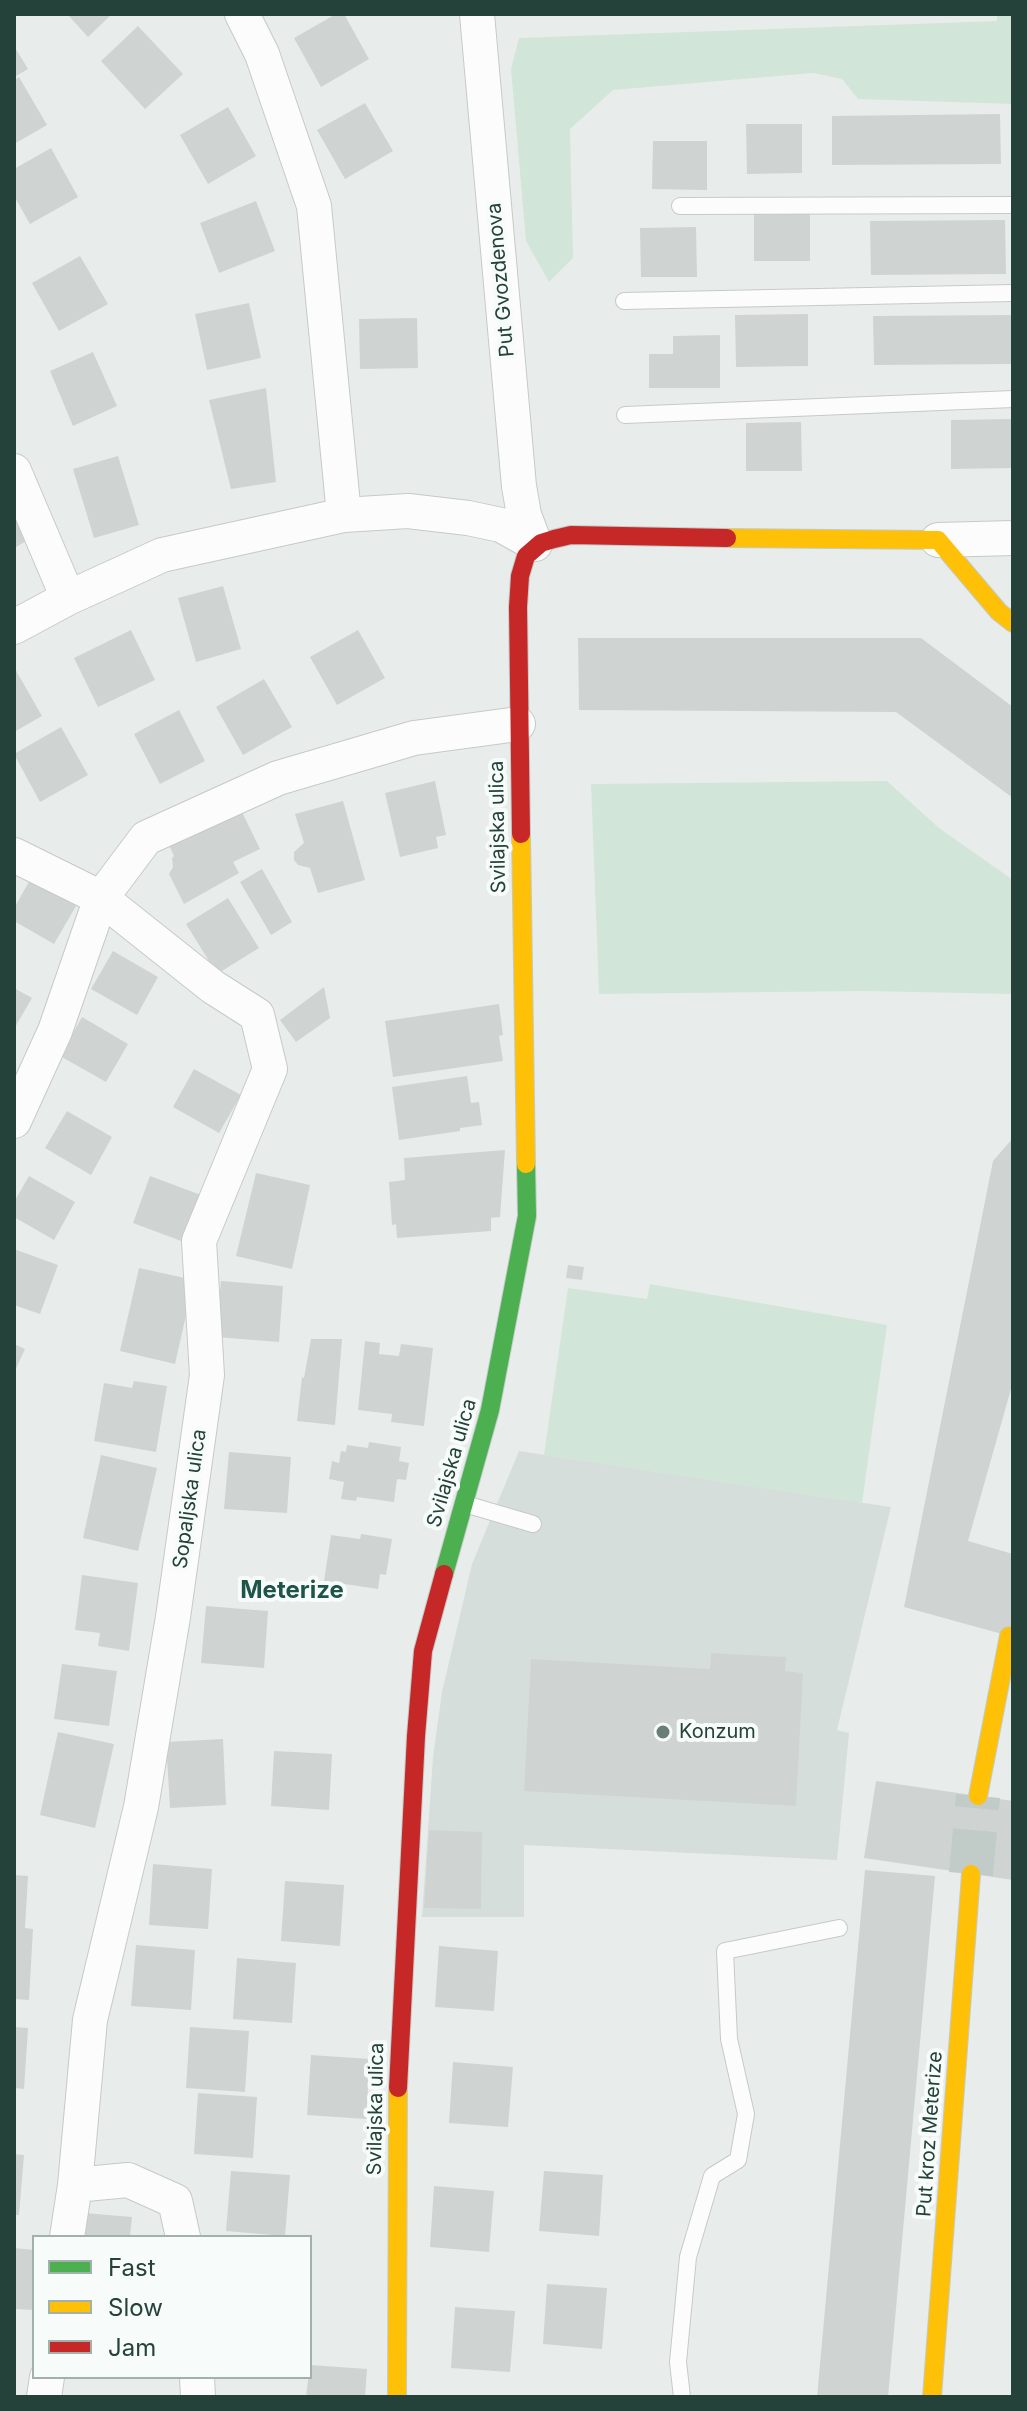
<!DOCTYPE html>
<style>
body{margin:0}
#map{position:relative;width:1027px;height:2411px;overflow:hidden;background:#e8edeb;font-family:Inter,sans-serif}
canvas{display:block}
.frame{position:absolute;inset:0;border:16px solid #24423a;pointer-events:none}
.legend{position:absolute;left:32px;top:2235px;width:280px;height:144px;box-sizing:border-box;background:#f7fbf9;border:2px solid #a3b1ad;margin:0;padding:10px 14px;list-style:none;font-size:24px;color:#24423a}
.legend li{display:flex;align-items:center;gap:16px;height:40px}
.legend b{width:40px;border:2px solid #a3b1ad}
</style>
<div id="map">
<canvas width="1027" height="2411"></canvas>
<div class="frame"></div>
<ul class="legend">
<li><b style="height:10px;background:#4caf50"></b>Fast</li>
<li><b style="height:10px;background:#ffc107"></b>Slow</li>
<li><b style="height:10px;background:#c62828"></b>Jam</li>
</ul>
</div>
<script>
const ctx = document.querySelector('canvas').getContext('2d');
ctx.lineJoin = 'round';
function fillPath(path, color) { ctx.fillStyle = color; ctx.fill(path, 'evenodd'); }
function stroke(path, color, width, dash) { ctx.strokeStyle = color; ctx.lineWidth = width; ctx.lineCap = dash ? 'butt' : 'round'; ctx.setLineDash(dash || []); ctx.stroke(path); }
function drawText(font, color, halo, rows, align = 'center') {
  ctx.font = font + ' Inter,sans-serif'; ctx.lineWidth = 8; ctx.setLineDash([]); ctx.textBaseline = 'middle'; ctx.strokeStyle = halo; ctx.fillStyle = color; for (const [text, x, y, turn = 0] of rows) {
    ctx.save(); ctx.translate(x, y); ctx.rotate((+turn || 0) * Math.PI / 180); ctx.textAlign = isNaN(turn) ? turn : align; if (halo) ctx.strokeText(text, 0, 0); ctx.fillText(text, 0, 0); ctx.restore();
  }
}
const built = new Path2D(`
 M519,1451L891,1507L837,1730L849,1733L837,1860L524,1845V1917H422L433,1757L442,1692L472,1564Z`);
const green = new Path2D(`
 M997,14H1013V104L858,99L842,79L813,73L613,90L570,129L573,258L549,282L526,241L511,69L519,38L997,21Z
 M887,781L939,828L1013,880V994L863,991L599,994L591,784Z
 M650,1284L887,1325L862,1503L544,1455L568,1288L647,1299Z`);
const building = new Path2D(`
 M67,14H112L88,37Z
 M336,14H344L369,59L321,87L294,38Z
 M138,26L183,74L145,109L101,61Z
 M14,46L28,69L14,77Z
 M19,77L47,125L14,144V80Z
 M365,103L393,151L345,179L317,130Z
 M228,107L256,156L208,184L180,135Z
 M1000,114L1001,164L832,165V116Z
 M746,124H802V173L747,174Z
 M653,141H707V190L652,189Z
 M51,148L78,197L30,224L14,196V169Z
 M256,201L275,251L219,273L200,223Z
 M754,212H810V261H754Z
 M1005,220L1006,274L871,275L870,221Z
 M696,227L697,277H641L640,228Z
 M80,256L108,304L59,331L32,283Z
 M249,303L261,358L207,370L195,314Z
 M808,314V366L736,367L735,315Z
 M1013,315V364L874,365L873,316Z
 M417,318L418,368L360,369L359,319Z
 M720,335V388H649V354H673V336Z
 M93,352L117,406L73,426L50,371Z
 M266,388L276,482L231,489L209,400Z
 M1013,419V468L951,469V420Z
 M801,422L802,471H746V423Z
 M118,456L139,525L94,538L73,469Z
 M14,509L30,539L14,548Z
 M223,586L241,649L196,662L178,598Z
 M131,630L155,680L98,707L74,658Z
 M358,630L385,678L337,705L310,657Z
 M578,638H921L1013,707V798L896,712L579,710Z
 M14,667L42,716L14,732Z
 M264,679L292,727L243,755L216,707Z
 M179,710L205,761L160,784L134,734Z
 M61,727L88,775L40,802L14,754Z
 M435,781L446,835L436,837L438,848L400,857L385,793Z
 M343,801L365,880L318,893L310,868L298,865L294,860V852L304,843L295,814Z
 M240,808L260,849L233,862L239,873L184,904L169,874L173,867L172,858L174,856L169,845Z
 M262,869L292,922L271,935L240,882Z
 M30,880L76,906L54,944L14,921V908Z
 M228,898L259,948L217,974L186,924Z
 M113,951L158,977L137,1015L91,989Z
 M324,987L330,1018L296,1042L280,1020Z
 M14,988L32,998L14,1029Z
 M499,1004L503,1035L499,1036L503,1061L393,1077L385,1021Z
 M82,1017L128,1044L106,1082L60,1056Z
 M194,1069L241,1095L219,1133L173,1107Z
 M467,1076L471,1103L479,1102L482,1125L460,1128V1131L399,1140L392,1087Z
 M67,1111L112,1137L91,1175L45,1148Z
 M1013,1138V1382L968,1541L1013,1554V1637L904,1607L993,1161Z
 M505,1150L500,1217L491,1218V1231L397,1238L396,1224L392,1225L389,1182L405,1180L404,1158Z
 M256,1173L310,1185L292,1269L236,1256Z
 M29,1176L75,1202L54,1240L14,1217V1202Z
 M150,1176L201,1195L184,1242L133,1223Z
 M14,1249L58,1265L40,1314L14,1305Z
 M568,1265L584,1267L582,1280L566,1278Z
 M139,1268L194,1280L175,1364L120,1351Z
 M221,1281L283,1286L279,1342L216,1337Z
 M311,1339H342L335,1425L297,1421L302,1377L304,1378Z
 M365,1341L380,1343L379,1354L399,1356L401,1344L433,1348L424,1426L391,1422L392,1414L358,1410Z
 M14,1344L25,1349L14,1373Z
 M134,1381L167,1386L156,1452L94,1441L104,1383L132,1388Z
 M369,1442L401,1447L399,1461L409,1463L406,1480L397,1479L394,1502L357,1497L356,1501L341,1499L344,1482L329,1479L332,1461L339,1463L341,1451L346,1452L347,1445L368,1448Z
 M229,1452L291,1457L287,1513L224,1509Z
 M101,1455L157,1468L138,1551L83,1538Z
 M361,1534L392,1539L386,1575L380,1574L378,1589L324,1581L331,1535L360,1539Z
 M82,1575L138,1583L129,1651L98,1646L100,1633L75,1630Z
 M206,1606L268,1611L264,1668L201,1663Z
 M711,1653L786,1657L785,1671L803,1673L796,1806L524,1791L531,1659L710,1669Z
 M62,1664L117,1671L109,1726L54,1719Z
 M58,1732L114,1744L95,1828L40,1815Z
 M223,1739L226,1805L170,1808L166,1742Z
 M274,1751L332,1754L329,1810L271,1806Z
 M876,1781L1013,1801V1880L864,1858Z
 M429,1830L482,1832L481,1909L424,1908Z
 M153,1864L212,1869L208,1929L149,1925Z
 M865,1870L935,1876L888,2397H817Z
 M14,1875L28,1876L25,1928L33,1929L29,2000L14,1999Z
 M285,1881L344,1885L340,1946L281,1941Z
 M136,1945L195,1950L191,2010L131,2006Z
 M439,1946L498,1951L494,2011L435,2007Z
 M237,1958L296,1963L292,2023L233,2019Z
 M14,2027L28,2028L24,2089L14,2088Z
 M190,2027L249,2031L245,2092L186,2088Z
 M311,2055L370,2059L366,2119L307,2115Z
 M453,2062L513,2067L508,2127L449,2123Z
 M198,2093L257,2097L253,2158L194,2154Z
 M14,2154L24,2155L19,2215H14Z
 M231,2171L290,2175L285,2236L226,2231Z
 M544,2171L603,2175L599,2236L539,2231Z
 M434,2186L494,2191L489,2252L430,2247Z
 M73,2212L132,2217L130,2237H71Z
 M14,2248L34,2250V2310L14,2309Z
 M547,2284L607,2288L602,2349L543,2344Z
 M455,2307L515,2311L510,2372L451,2368Z
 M310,2365L367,2369L365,2397H306Z`);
const secondaryTunnel = new Path2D(`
 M971,1874L978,1796`);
const lane = new Path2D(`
 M680,206L1013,205
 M624,301L1013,293
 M625,415L1013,399
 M465,1504L533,1524
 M682,2397L678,2362L688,2257L712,2176L738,2160L746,2114L729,2039L725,1951L839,1928`);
const street = new Path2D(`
 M242,14L262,54L314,206L344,515
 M477,14L519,486L524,515L535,544
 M14,471L68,598
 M938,540L1013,538
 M14,627L68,598L162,555L344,515L408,511L468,518L501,525L535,544
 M14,855L101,898L213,987L257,1015L270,1069L199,1241L207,1375L173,1617L141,1807L90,2020L75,2185L128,2180L175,2201L183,2237
 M14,1121L55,1031L101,898L146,838L278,778L414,738L518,724
 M67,2237L75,2185
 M197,2377L198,2397
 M44,2397L47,2377`);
const fast = new Path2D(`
 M444,1574L490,1410L527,1216L526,1164`);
const slow = new Path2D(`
 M727,538L938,540L999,612L1013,623
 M521,834L526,1164
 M978,1796L1009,1636
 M397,2397L398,2088
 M932,2397L971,1874`);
const jam = new Path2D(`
 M521,834L518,607L520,576L526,556L541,543L554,539L571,535L727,538
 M398,2088L416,1736L423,1651L444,1574`);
const markers = [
 [663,1732,8,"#697e78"]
];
const streetNames = [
 ["Put Gvozdenova",501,280,-95],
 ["Svilajska ulica",498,827,-91],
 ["Svilajska ulica",452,1463,-74],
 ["Sopaljska ulica",190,1499,-82],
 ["Svilajska ulica",376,2109,-89],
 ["Put kroz Meterize",930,2134,-86]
];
const poiNames = [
 ["Konzum",679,1732]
];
const quarterNames = [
 ["Meterize",292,1591]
];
fillPath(built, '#d6dedb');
fillPath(green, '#d1e6d8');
fillPath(building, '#cfd4d2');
stroke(secondaryTunnel, '#c1cbc8', 44, [44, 22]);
stroke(lane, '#c5cac8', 18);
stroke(street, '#c5cac8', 36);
stroke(fast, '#c3cbc8', 20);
stroke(slow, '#c3cbc8', 20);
stroke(jam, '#c3cbc8', 20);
stroke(lane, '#fcfcfc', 16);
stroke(street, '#fcfcfc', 34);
stroke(fast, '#4caf50', 18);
stroke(slow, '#ffc107', 18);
stroke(jam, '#c62828', 18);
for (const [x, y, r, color] of markers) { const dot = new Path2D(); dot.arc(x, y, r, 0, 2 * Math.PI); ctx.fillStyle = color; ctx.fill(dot); stroke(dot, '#f7fbf9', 3); }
drawText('20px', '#24423a', '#f7fbf9', streetNames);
drawText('20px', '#24423a', '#f7fbf9', poiNames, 'left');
drawText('bold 24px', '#1f5548', '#f7fbf9', quarterNames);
</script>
